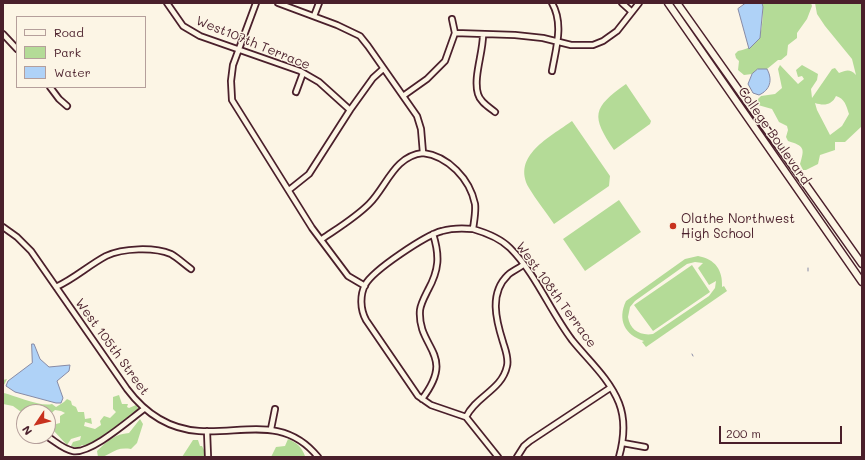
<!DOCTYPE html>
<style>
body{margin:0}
#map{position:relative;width:865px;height:460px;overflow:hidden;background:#fcf5e5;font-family:Mali,sans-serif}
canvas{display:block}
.frame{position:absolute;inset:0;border:4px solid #4a1f2b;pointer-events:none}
.legend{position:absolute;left:16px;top:16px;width:130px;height:72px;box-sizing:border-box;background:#fcf5e5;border:1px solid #b59f9b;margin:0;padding:5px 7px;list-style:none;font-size:12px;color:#4a1f2b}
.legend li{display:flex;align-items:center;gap:8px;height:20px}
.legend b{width:20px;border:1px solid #b59f9b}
.north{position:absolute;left:16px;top:404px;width:40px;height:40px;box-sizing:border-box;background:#fcf5e5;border:1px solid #b59f9b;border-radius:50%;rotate:235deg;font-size:11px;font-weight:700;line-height:16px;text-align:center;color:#4a1f2b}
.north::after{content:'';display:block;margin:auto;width:14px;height:18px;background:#c8321e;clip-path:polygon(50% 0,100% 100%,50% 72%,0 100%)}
.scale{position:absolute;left:719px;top:426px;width:123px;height:18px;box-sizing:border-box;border:2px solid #4a1f2b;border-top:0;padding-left:5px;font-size:12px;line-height:14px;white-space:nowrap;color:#4a1f2b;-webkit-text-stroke:3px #fcf5e5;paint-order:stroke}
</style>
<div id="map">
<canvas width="865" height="460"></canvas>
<div class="frame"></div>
<ul class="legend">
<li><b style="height:5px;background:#fcf5e5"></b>Road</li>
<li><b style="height:11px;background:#b4db97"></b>Park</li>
<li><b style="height:11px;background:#afd2f7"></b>Water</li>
</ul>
<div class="north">N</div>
<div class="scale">200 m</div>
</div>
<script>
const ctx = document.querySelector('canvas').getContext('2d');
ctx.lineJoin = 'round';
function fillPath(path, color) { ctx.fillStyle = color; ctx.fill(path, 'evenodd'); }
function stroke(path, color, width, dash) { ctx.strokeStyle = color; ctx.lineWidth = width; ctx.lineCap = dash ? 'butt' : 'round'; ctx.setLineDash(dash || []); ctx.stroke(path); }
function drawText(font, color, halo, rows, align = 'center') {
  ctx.font = font + ' Mali,sans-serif'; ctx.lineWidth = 3; ctx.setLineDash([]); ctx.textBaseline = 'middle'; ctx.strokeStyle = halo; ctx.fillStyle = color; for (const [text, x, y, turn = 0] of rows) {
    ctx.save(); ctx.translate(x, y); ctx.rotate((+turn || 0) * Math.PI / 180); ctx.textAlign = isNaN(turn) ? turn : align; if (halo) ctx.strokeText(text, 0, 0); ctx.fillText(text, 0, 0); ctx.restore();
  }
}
const green = new Path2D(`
 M762,3H811L812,6L807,19L797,33V38L788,45L787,55L781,60H778L767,69H758L752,74L744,75L738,70L739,61L736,58L735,54L738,51C763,47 762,29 763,8Z
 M815,3H862V126L845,142H835V150L820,155L818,164L806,170H803L800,164C805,148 804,146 788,141L786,137L788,130L787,126L779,122L772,109L758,105L757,100L761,96L775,94L782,88L778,69L780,65L798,84L804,79L802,76L798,77L796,70L802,65L818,74L817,80L811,89L812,98L832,69L835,68L839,73C847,70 850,69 856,75L852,59L825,26L817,14ZM836,96C845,99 846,105 849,114L842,126L830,135L817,110L815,103C824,106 832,105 836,96Z
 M626,84L651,121L650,124L614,150C591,116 592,108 626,84Z
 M572,121L610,176L609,186L554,224C546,212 536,200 529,188C511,156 550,137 572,121Z
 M619,200L641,232L585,271L563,239Z
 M698,256C715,259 723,270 722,287L724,286L727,291L646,347L642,342L644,341C625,335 617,320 626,301L685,259ZM695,262L703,263L698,268L709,285L716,281L715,288L709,296L653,334C640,336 630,330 628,317L630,307L635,301L687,264Z
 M692,265L710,292L653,331L634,305Z
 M7,379L4,385V393C16,396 40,407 52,404L56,407L64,402L67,399L71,401L72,405L76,407L78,412H84L85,419L91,418L92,424L85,422L84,426L95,429L101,425L100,421L104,416L110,418L116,412L113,409V397L119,395L122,404H128L127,407L129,408L136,405L139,410L88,447L82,445L78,448L71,446L73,442L80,440L81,436L71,439L67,445L53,430L52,425L60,423V416L65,413L61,411L55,410L48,416V412H24V414L13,406L3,404V380Z
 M140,419L143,424L137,443L131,449C113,446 111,457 98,457L97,451C107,441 115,434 129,433Z
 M288,439C297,443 301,446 305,456L271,457L276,447L285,446Z
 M193,440H198L200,446H202L206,454L205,457H182Z`);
const water = new Path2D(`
 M746,3H762L763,7L760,38L749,49L738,9Z
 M758,69H767C773,80 770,90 759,95L753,93L748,84L752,74Z
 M32,344H34L40,359L49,367L70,365L69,371L57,381L63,398L61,403H56L15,392L6,386L8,381L32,363Z`);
const stream = new Path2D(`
 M808,271V268
 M692,354L693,356`);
const minor = new Path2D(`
 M167,3L183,26L200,36L300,71L319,82L350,110L373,78L383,69
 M256,3L233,65L231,81L232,100L312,228L348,276L365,286
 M278,3L337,25L360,36L368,46L417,116L421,129L423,153C448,156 470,179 475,204C476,212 474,221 473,229C487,233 500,238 510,248C536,274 550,311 572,340C588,360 609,378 619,403C626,421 624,439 619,457
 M552,3C564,24 556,48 552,71
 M622,3L632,12
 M314,16L319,3
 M452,19L455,33
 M3,34L17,49
 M483,35C483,53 473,78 478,94C480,102 489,107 495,112
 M50,87L59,99L67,106
 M296,92L303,73
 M403,96L427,79L445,61L455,33L515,35L543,38L571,45H593L603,41L617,31L639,3
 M289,190L309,174L350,110
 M3,227L17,237L31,251L127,389C145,413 169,429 199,431C243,434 284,415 318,457
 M473,229C463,228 452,228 442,231C426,235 373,270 365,285C360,295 360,309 366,320L418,396L431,405L466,417L498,457
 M322,239C338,228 355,218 369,204C387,186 394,156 423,153
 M56,287C74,279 89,265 106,256C123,248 154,247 171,254C178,258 184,264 191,269
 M422,399C457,353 417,349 420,310C421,303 425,296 428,290C439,270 440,256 433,234
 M466,417C476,396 502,390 507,366C509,358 505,349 503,342C496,320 489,293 508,275C512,271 518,269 523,265
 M271,429L275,409
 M207,431L208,457
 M48,437C56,442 63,449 73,451C91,454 129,420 144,409
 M623,443L645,447
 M517,457L524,446L530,441L610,388`);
const secondary = new Path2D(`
 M668,3L862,282
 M677,3L862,264`);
const markers = [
 [673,226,4,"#c8321e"]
];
const streetNames = [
 ["West107th Terrace",253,43,22],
 ["College Boulevard",774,136,55],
 ["West 108th Terrace",556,295,54],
 ["West 105th Street",112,347,54]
];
const poiNames = [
 ["Olathe Northwest",681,219],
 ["High School",681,234]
];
fillPath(green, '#b4db97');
fillPath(water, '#afd2f7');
stroke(water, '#878aa5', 1);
stroke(stream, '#878aa5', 1);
stroke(minor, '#4a1f2b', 8);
stroke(secondary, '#4a1f2b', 9);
stroke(minor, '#fcf5e5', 4.5);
stroke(secondary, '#fcf5e5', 6);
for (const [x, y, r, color] of markers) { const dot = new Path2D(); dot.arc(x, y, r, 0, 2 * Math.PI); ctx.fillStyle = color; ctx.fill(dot); stroke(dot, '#fcf5e5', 1.5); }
drawText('13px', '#4a1f2b', '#fcf5e5', streetNames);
drawText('13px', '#4a1f2b', '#fcf5e5', poiNames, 'left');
</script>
